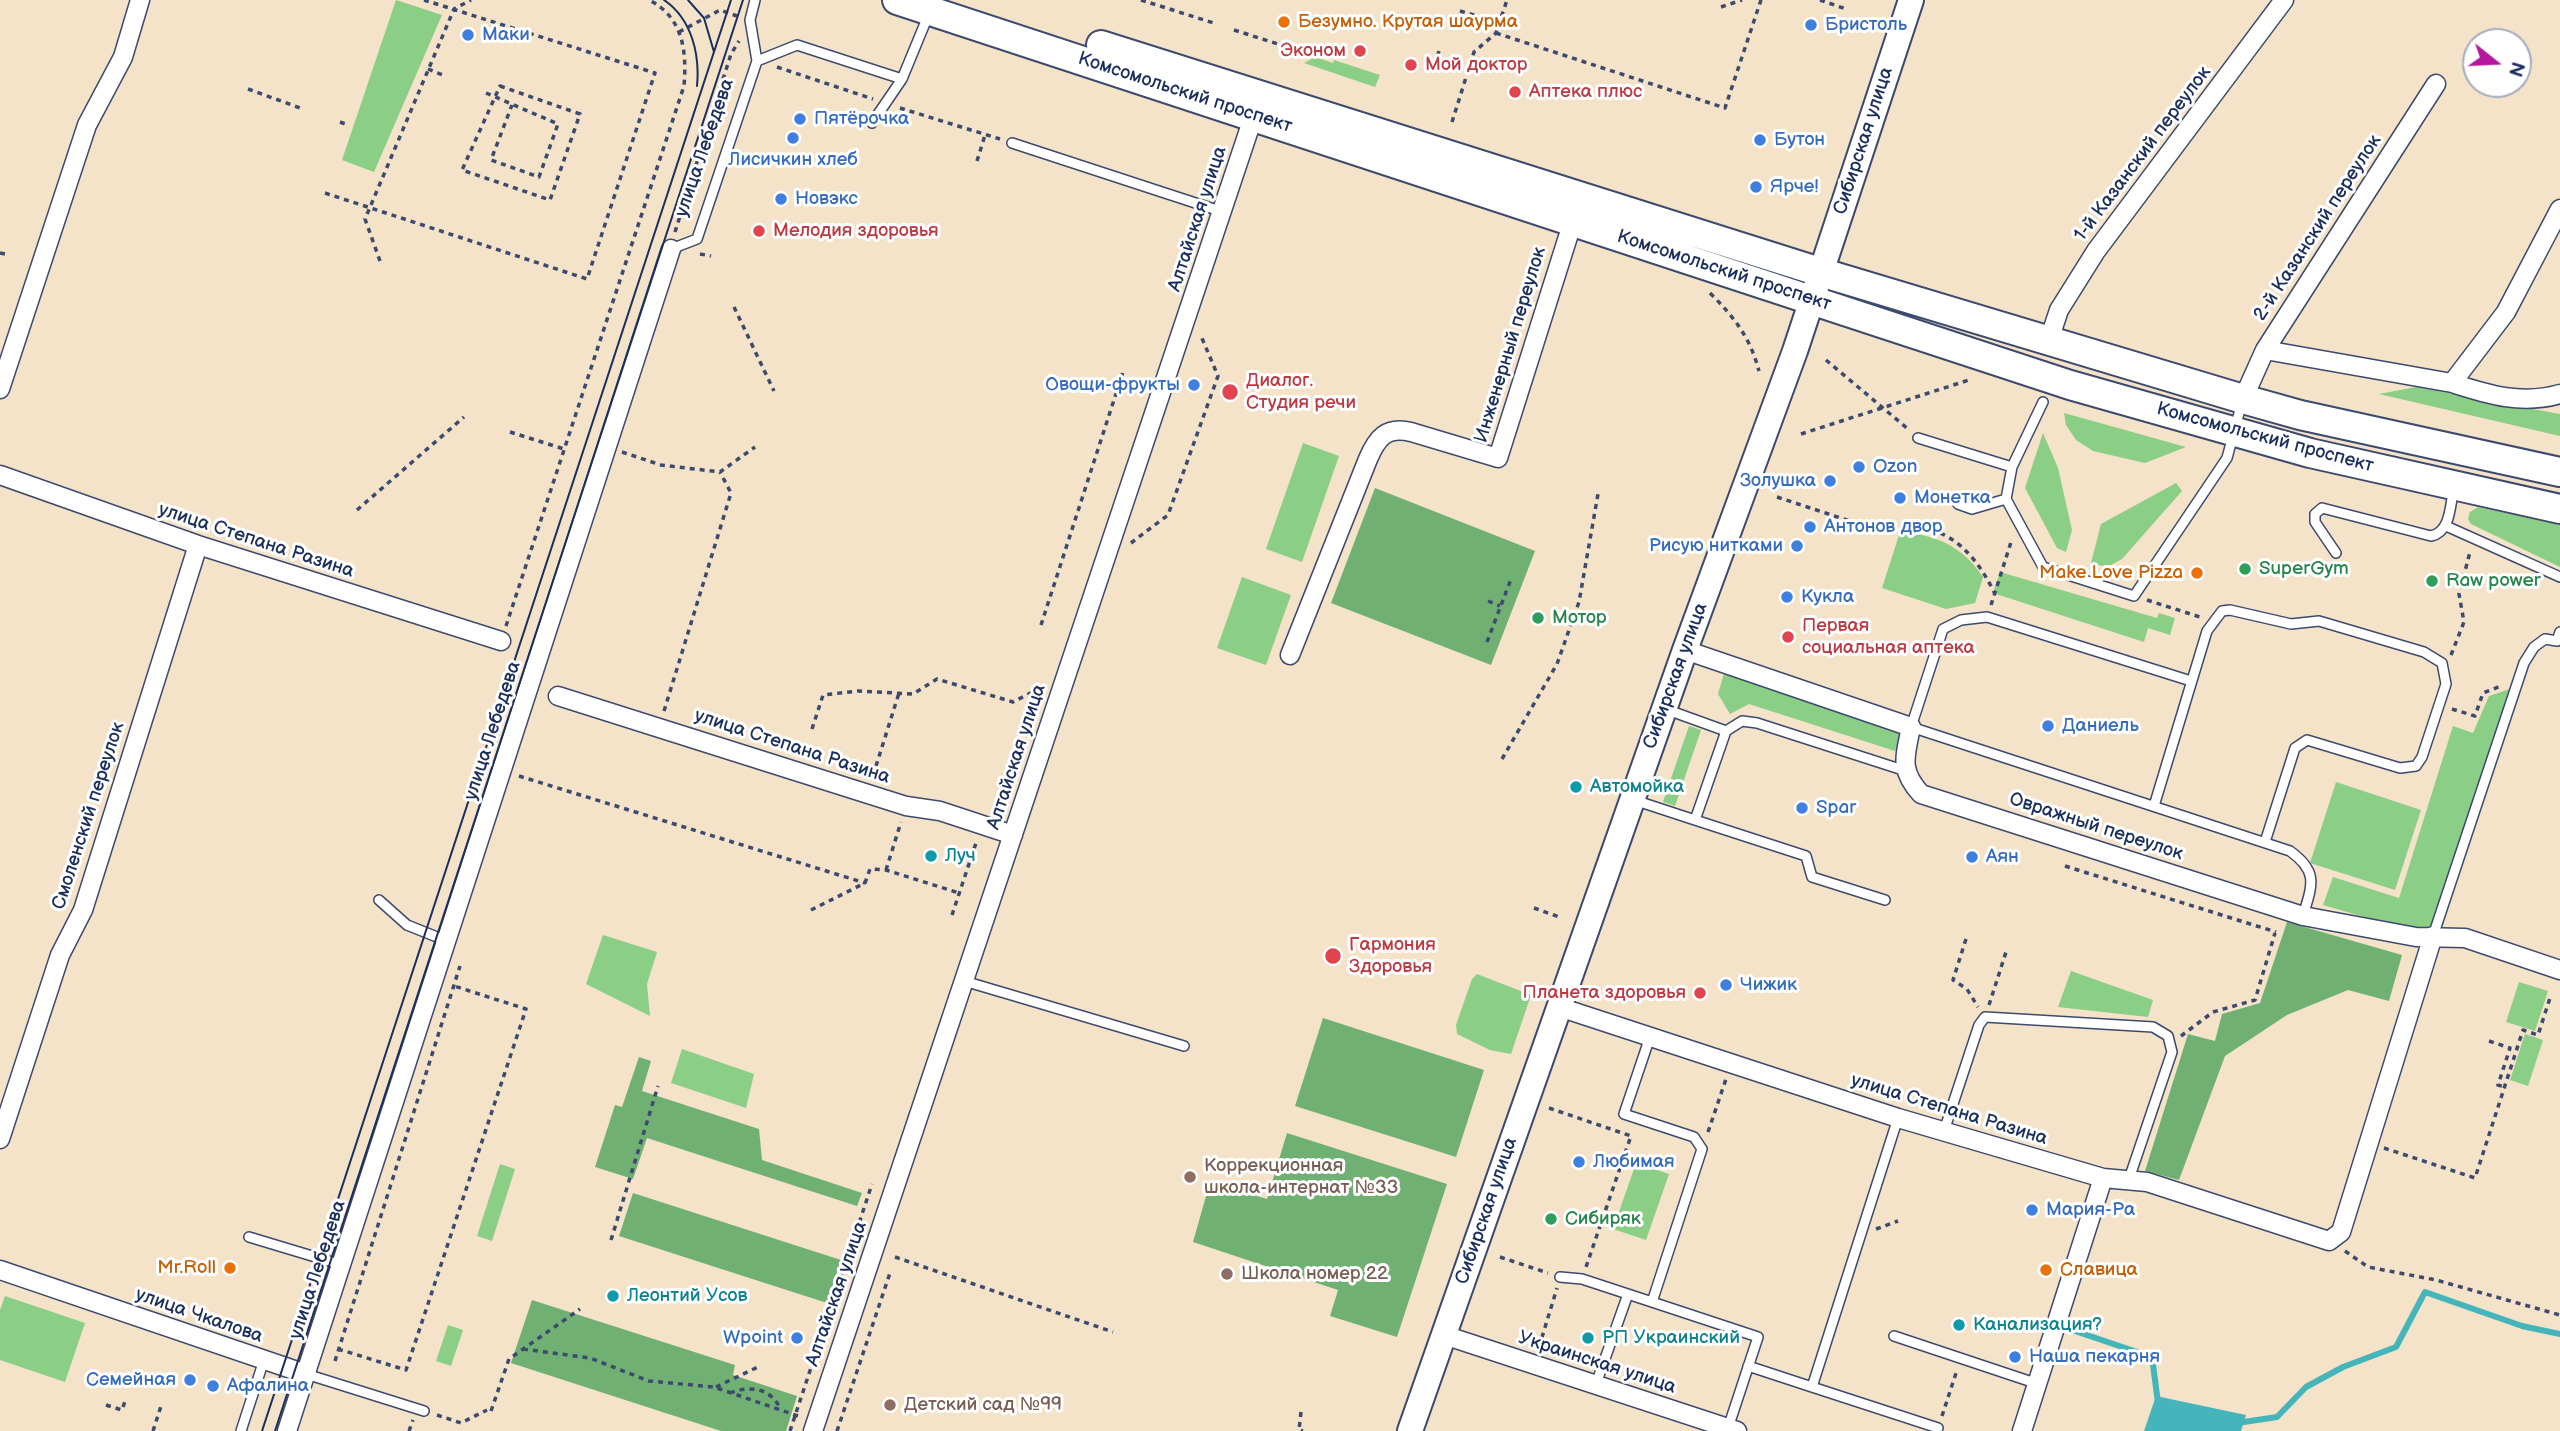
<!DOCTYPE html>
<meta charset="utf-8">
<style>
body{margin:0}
#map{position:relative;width:2560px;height:1431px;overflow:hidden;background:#f4e2c9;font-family:"Balsamiq Sans",sans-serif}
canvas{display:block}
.north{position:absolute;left:2462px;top:28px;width:70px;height:70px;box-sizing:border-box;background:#fff;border:2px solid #a4acbf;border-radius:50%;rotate:108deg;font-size:19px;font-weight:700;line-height:28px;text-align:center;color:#1b2f5e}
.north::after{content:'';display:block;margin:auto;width:24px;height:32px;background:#b5179e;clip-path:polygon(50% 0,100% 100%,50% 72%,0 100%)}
</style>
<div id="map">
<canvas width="2560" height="1431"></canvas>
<div class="north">N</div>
</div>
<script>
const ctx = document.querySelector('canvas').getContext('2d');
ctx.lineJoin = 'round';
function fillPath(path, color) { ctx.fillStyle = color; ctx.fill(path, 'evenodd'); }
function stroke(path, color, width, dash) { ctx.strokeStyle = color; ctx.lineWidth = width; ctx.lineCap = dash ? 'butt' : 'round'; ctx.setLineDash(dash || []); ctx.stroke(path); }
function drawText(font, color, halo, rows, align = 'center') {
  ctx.font = font + ' "Balsamiq Sans",sans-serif'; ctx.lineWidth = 6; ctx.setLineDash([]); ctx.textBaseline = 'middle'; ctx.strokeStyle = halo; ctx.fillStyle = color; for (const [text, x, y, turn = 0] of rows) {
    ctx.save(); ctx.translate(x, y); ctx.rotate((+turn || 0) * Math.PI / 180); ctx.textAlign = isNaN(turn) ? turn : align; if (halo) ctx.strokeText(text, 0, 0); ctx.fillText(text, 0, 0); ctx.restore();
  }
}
const green = new Path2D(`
 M396,0L442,15L374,172L342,160Z
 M1315,57L1333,63L1334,60L1380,75L1375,87L1304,63Z
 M2416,387L2560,414V436L2379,394Z
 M2064,413L2186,447L2145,463L2093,451L2076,440L2066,425Z
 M2043,433L2058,468L2072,530L2066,552L2057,548L2025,488Z
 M1303,443L1339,456L1302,562L1266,549Z
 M2176,483L2182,491L2122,559L2107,567L2091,563L2101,524Z
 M2478,507L2560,525V567L2471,524L2468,519L2470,512Z
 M1900,532C1937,535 1962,546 1983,577L1975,603L1946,609L1882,588Z
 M2000,572L2157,618L2159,613L2175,618L2170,635L2148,628L2144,642L1993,593Z
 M1242,577L1291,595L1266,665L1217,648Z
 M1725,670L1903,727L1895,751L1749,704L1730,714L1718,694Z
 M2510,689L2431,927L2415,932L2323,905L2333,877L2399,898L2453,726L2473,733L2489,696Z
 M1689,726L1701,730L1675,806L1663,802Z
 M2336,782L2421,810L2395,890L2310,863Z
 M603,935L657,952L647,984L650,1016L586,984Z
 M2071,971L2153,1000L2148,1017L2058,1007Z
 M1477,974L1531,995L1511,1054L1490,1050L1457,1034L1456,1025L1472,979Z
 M2519,982L2548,991L2535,1031L2506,1022Z
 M2525,1034L2543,1040L2528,1086L2510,1080Z
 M682,1049L754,1074L746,1108L671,1083Z
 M1636,1163L1669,1174L1646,1240L1613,1229Z
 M500,1164L515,1169L492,1241L477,1236Z
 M5,1296L85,1323L65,1382L0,1360V1310Z
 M448,1325L463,1330L451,1366L436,1361Z`);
const forest = new Path2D(`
 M1375,488L1535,551L1491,665L1331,603Z
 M2287,922L2402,955L2389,1001L2348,990L2287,1015L2225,1056L2179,1180L2145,1171L2188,1034L2215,1041L2222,1014L2260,1003Z
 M1323,1018L1484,1070L1456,1157L1295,1106Z
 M639,1057L651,1061L642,1091L759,1129L762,1160L862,1193L857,1206L647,1138L633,1179L595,1167L615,1105L622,1107Z
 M1287,1133L1447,1184L1397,1337L1330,1316L1338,1290L1193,1242L1210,1182L1267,1199Z
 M633,1193L841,1260L827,1303L619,1236Z
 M532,1300L735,1365L733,1375L797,1396L786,1431H721L511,1363Z`);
const water = new Path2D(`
 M2156,1396L2246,1415L2241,1431H2144Z`);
const stream = new Path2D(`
 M2069,1329L2152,1357L2158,1403
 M2237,1423L2277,1417L2306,1387L2343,1367L2396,1347L2425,1292L2522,1326L2560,1334`);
const path = new Path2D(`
 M1141,0L1217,24
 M1820,0L1846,9
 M1721,7L1742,0
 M1460,11L1498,22
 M1234,30L1297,50
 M679,32L720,10L737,16
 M1496,33L1725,108L1761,0
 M1435,64L1439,51
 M777,67L873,99
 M428,69L445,76
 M500,86L580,114L550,200L462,170Z
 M248,89L303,109
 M486,93L558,124L539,177L491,160L512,105
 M900,108L1000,139
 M340,122L348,125
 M1452,122L1474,52L1496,33L1507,0
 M977,161L985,135
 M325,193L587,279L655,73L424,0
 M675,232L731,54L739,41
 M0,253L5,254
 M700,254L711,256
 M380,261L365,219L454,9L471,0
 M1710,293C1734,317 1750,337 1759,371
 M734,307L774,391
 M1826,360L1908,429
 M510,432L564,449
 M1801,434L1969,380
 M622,452L661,465L720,472L755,447
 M1777,497L1877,530C1936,515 1971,544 1995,594
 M357,510L464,417
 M1131,543L1168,515L1218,376L1201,336
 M2147,600L2200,617
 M1488,601L1500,606
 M1991,605L2012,539
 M1041,625L1124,369
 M506,626L684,86C687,51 683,17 649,0
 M1487,642L1511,579
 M2451,655L2464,622L2459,594L2470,552
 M2452,709L2475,716L2483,693L2501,686
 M664,711L731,493L720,472
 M812,729L823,695L858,691L913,694L937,679L1013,702L1042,687
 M1502,759L1557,664L1579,602L1598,494
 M876,766L899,693
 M519,776L865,883
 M2065,866L2276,932
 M886,870L901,822
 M1534,908L1562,918
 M811,910L865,883L870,869L886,870L959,893
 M952,915L977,840
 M1966,939L1953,980L1967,989L1978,1007
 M1989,1005L2006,952
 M2181,1036L2213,1012L2255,1000L2275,933
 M2489,1041L2510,1048L2498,1085L2505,1087
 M1549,1108L1631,1136L1586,1267
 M1708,1132L1726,1079
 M2384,1148L2475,1178L2523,1030L2538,1035L2551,995
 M1876,1229L1898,1221
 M611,1240L658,1086
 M2345,1251L2368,1267L2436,1280L2560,1315
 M895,1257L1113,1332
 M1500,1257L1548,1273
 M1539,1347L1557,1288
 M338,1349L406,1370L526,1009L454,986
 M523,1349L590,1358L649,1381L714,1387L798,1416
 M335,1361L460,966
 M716,1387L760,1366
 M730,1393C750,1385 770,1388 780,1408
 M106,1405L122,1410L126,1398
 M491,1411L509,1359L580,1309
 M1301,1412L1299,1430L1303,1431
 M437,1415L461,1423L487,1410
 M1942,1416L1957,1370
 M153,1431L161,1406
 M409,1431L413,1420
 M790,1431L872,1184
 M837,1431L890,1273`);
const service = new Path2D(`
 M757,61L797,45L902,79
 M872,123L902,79L928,16
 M1012,143L1223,212
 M671,249L697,239L757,61L750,20L755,0
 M2043,402L2012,467L2006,499L2043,567L2134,596L2227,458L2242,402
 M1918,438L2012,467
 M1958,504L1972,509L2006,499
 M2446,526L2560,577
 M2336,553L2315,522V514L2322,508L2431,536C2451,532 2450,505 2454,487
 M2191,681L1987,617L1961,620L1943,629L1911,727L2290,851C2319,872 2312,885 2303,916
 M1726,731L1742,721L1757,723L1906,771
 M1634,800L1695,820L1726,731L1665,709
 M2154,806L2207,631L2222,611L2230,610L2291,624L2319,621L2424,652L2442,663L2446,684L2422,757L2416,766L2400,768L2307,740L2295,748L2265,842
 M1695,820L1806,856L1812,877L1885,900
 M379,900L407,925L447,941
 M2433,936L2524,663L2534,647L2545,639L2557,641L2560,632
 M964,981L1184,1046
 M1944,1131L1979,1025L1985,1017L2153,1027L2168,1036L2172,1052L2129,1179
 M249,1237L342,1265
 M1560,1277L1582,1279L1652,1302L1702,1149L1694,1137L1624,1114L1650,1037
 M1652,1302L1758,1337L1728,1428
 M1894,1336L2038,1384
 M1748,1366L1812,1387L1898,1118
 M306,1374L424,1411
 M1596,1384L1628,1294
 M1812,1387L1938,1428
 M241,1431L264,1360`);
const minor = new Path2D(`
 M2049,340L2059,310L2096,251L2284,0
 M2265,350L2452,383L2506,312L2560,209
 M2452,383C2489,395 2522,405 2560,394
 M0,389L87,125L123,57L140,0
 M2243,399L2265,350L2436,84
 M0,475L198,545L501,641
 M1685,650L1911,727C1905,757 1899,770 1921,794L2303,916L2416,937L2465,938L2560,970
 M1290,655L1368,459C1377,438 1386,426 1411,432L1498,458L1573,221
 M558,696L906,806L940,811L1013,835
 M1559,1007L1898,1118L2103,1178L2147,1182L2329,1241L2341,1232L2433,936
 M0,1139L60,955L83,910L198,545
 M0,1270L306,1374
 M1444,1335L1737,1431
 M287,1431L671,249
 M813,1431L1256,109
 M2022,1431L2103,1178`);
const secondary = new Path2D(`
 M1410,1431L1685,650L1795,351L1911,0`);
const primary = new Path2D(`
 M897,0L2070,385L2310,453L2560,509
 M1101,45L1820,272L2243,399L2300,415L2560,472`);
const tram = new Path2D(`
 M664,0C692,19 700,55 697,86
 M688,0L704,18L714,52
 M262,1431L731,0
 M275,1431L743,0`);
const markers = [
 [1284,22,7,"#e8710a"],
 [1811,25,7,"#3f7fe0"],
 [468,35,7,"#3f7fe0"],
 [1360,51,7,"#e0444e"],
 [1411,65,7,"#e0444e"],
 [1515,92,7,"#e0444e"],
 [800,119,7,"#3f7fe0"],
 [793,138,7,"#3f7fe0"],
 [1760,140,7,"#3f7fe0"],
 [1756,187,7,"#3f7fe0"],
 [781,199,7,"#3f7fe0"],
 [759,231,7,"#e0444e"],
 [1194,385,7,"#3f7fe0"],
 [1230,392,9,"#e0444e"],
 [1859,467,7,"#3f7fe0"],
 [1830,481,7,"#3f7fe0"],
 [1900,498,7,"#3f7fe0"],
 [1810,527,7,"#3f7fe0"],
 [1797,546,7,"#3f7fe0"],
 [2245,569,7,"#2e9e5b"],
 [2197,573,7,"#e8710a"],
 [2432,581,7,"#2e9e5b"],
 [1787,597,7,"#3f7fe0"],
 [1538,618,7,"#2e9e5b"],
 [1788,637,7,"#e0444e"],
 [2048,726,7,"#3f7fe0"],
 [1576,787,7,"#0f9aa8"],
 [1802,808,7,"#3f7fe0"],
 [931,856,7,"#0f9aa8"],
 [1972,857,7,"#3f7fe0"],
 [1333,956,9,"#e0444e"],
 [1726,985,7,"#3f7fe0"],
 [1700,993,7,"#e0444e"],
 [1579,1162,7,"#3f7fe0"],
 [1190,1177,7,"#8d6e63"],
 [2032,1210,7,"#3f7fe0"],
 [1551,1219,7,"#2e9e5b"],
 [230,1268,7,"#e8710a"],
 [2046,1270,7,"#e8710a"],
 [1227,1274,7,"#8d6e63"],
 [613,1296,7,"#0f9aa8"],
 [1959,1325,7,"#0f9aa8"],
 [797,1338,7,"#3f7fe0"],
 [1588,1338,7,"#0f9aa8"],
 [2015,1357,7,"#3f7fe0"],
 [190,1380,7,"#3f7fe0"],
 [213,1386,7,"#3f7fe0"],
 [890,1405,7,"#8d6e63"]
];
const foodNames = [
 ["Безумно. Крутая шаурма",1298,22],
 ["Make Love Pizza",2183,573,"right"],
 ["Mr.Roll",216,1268,"right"],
 ["Славица",2060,1270]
];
const shopNames = [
 ["Бристоль",1825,25],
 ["Маки",482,35],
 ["Пятёрочка",814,119],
 ["Бутон",1774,140],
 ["Лисичкин хлеб",793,160,"center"],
 ["Ярче!",1770,187],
 ["Новэкс",795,199],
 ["Овощи-фрукты",1180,385,"right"],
 ["Ozon",1873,467],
 ["Золушка",1816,481,"right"],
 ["Монетка",1914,498],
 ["Антонов двор",1824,527],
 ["Рисую нитками",1783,546,"right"],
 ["Кукла",1801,597],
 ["Даниель",2062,726],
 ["Spar",1816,808],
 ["Аян",1986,857],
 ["Чижик",1740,985],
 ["Любимая",1593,1162],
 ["Мария-Ра",2046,1210],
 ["Wpoint",783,1338,"right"],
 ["Наша пекарня",2029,1357],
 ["Семейная",176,1380,"right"],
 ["Афалина",227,1386]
];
const healthNames = [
 ["Эконом",1346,51,"right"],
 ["Мой доктор",1425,65],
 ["Аптека плюс",1529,92],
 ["Мелодия здоровья",773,231],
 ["Диалог.",1246,381],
 ["Студия речи",1246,403],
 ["Первая",1802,626],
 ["социальная аптека",1802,648],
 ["Гармония",1349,945],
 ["Здоровья",1349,967],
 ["Планета здоровья",1686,993,"right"]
];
const streetNames = [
 ["Комсомольский проспект",1185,93,18],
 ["Сибирская улица",1864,141,-72],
 ["улица Лебедева",705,148,-71],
 ["1-й Казанский переулок",2143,154,-53],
 ["Алтайская улица",1198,219,-72],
 ["2-й Казанский переулок",2318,228,-57],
 ["Комсомольский проспект",1724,271,18],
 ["Инженерный переулок",1511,345,-73],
 ["Комсомольский проспект",2265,438,15],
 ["улица Степана Разина",256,541,18],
 ["Сибирская улица",1676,676,-70],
 ["улица Лебедева",493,731,-72],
 ["улица Степана Разина",792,747,18],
 ["Алтайская улица",1017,757,-72],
 ["Смоленский переулок",89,816,-72],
 ["Овражный переулок",2096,827,18],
 ["улица Степана Разина",1949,1110,17],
 ["Сибирская улица",1487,1211,-71],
 ["улица Лебедева",318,1270,-72],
 ["Алтайская улица",837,1294,-71],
 ["улица Чкалова",199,1316,19],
 ["Украинская улица",1597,1363,18]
];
const leisureNames = [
 ["SuperGym",2259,569],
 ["Raw power",2446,581],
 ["Мотор",1552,618],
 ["Сибиряк",1565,1219]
];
const cultureNames = [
 ["Автомойка",1590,787],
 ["Луч",945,856],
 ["Леонтий Усов",627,1296],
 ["Канализация?",1973,1325],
 ["РП Украинский",1602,1338]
];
const educationNames = [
 ["Коррекционная",1204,1166],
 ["школа-интернат №33",1204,1188],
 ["Школа номер 22",1241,1274],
 ["Детский сад №99",904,1405]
];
fillPath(green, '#8bce86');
fillPath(forest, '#70b173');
fillPath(water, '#45b5bc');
stroke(stream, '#45b5bc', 6);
stroke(service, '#3c4a6e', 12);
stroke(minor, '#3c4a6e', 21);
stroke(secondary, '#3c4a6e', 28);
stroke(primary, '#3c4a6e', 32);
stroke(path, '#3c4a6e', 3.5, [5, 5]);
stroke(service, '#fff', 9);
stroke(minor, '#fff', 18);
stroke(secondary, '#fff', 24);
stroke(primary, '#fff', 28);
stroke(tram, '#1b2f5e', 2);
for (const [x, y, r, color] of markers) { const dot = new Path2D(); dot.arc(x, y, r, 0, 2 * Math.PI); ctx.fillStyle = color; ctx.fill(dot); stroke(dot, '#fff', 2.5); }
drawText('19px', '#c56008', '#fff', foodNames, 'left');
drawText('19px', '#366cbe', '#fff', shopNames, 'left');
drawText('19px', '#be3a42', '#fff', healthNames, 'left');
drawText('19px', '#1b2f5e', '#fff', streetNames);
drawText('19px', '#27864d', '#fff', leisureNames, 'left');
drawText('19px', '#0d838f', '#fff', cultureNames, 'left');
drawText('19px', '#785e54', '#fff', educationNames, 'left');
</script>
